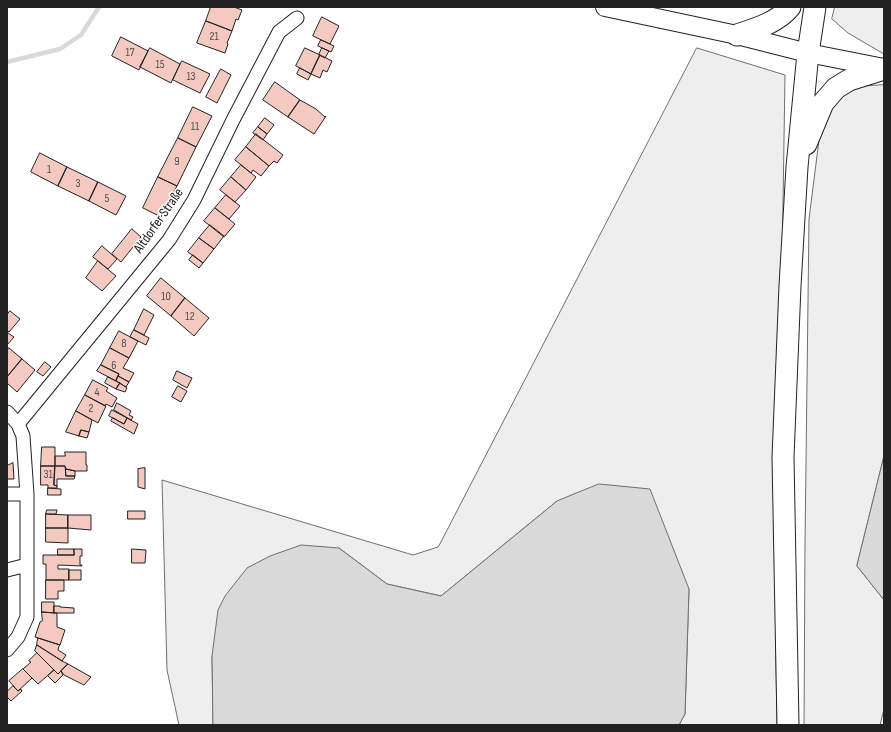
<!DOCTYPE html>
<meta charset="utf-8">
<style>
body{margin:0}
#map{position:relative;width:891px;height:732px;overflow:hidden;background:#fff;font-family:"Sofia Sans Condensed",sans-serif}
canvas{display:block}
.frame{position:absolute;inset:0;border:8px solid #222;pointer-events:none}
</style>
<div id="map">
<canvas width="891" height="732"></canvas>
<div class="frame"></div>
</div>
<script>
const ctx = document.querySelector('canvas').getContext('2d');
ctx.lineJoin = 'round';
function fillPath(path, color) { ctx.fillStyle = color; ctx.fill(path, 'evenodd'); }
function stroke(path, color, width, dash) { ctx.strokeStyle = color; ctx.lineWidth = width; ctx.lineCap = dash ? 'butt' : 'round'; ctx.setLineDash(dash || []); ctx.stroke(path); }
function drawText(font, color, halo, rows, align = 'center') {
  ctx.font = font + ' "Sofia Sans Condensed",sans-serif'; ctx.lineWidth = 3; ctx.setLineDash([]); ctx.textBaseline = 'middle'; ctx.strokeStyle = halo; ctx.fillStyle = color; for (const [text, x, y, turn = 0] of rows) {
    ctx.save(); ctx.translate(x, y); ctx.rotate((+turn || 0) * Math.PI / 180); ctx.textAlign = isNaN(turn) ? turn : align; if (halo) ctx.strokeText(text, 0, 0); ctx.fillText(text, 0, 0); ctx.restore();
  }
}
const green = new Path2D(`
 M835,7H884V54L848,33L832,19Z
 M697,48L785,75L776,661L777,725H679L685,714L689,589L557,501L441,596L387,584L339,548L212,656L213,725H179L167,670L162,480L413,555L438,547Z
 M884,85V456L857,566L884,600V709L880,725H804L805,544L809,219L820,132L835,99L849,90L865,86Z`);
const water = new Path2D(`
 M884,456V600L857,566Z
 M599,484L650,489L689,589L685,714L679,725H213L212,656L218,610L225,596L247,568L270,556L301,545L339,548L387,584L441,596L557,501Z`);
const stream = new Path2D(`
 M7,62L60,49L81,35L99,7`);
const building = new Path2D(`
 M211,7H234L242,10L238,20L236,19L232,31L206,21Z
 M322,17L339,26L330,44L313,36Z
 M206,21L232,31L227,43L228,44L225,53L197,43Z
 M121,37L148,51L139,70L112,56Z
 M321,40L334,46L331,52L318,46Z
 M150,48L180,64L171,83L140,67Z
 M305,48L320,55L311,74L296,66Z
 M322,48L329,51L325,58L319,55Z
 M320,55L332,61L327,72L323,70L320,78L311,74Z
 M182,61L210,74L200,93L173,80Z
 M300,68L311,74L308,80L297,74Z
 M221,69L231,75L217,103L206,97Z
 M275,82L300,100L288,117L263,100Z
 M300,100L316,109L325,117L326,116L314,134L288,117Z
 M193,107L212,116L196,147L178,138Z
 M265,118L274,125L267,134L258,127Z
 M258,127L267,134L263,140L253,133Z
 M256,134L283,155L277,163L274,161L269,166L246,147Z
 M178,138L196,147L177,186L158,177Z
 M246,147L269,166L261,176L253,170L251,173L235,160Z
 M40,153L67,167L58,186L31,172Z
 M241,165L256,177L246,190L231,177Z
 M67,167L98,182L89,201L58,186Z
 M158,177L177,186L161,217L143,208Z
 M231,177L246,190L235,202L220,190Z
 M98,182L126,196L116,215L89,201Z
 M226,195L240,206L229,219L215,208Z
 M215,208L235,224L224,237L204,221Z
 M210,225L224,236L214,249L199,238Z
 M132,229L141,237L121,262L112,254Z
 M199,238L214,249L203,263L188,252Z
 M102,246L117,259L108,269L93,257Z
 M193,255L203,263L199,268L189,260Z
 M98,261L116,276L102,291L86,278Z
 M161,278L185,298L171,316L147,296Z
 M185,298L209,318L194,336L171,316Z
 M144,309L154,315L144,335L134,330Z
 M10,311L20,319L9,332L7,330V315Z
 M134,330L149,338L146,345L130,337Z
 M119,331L138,341L129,358L110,348Z
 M8,333L14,337L7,345V334Z
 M9,348L22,359L7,377V351Z
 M110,348L129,358L123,368L134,373L129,382L118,376L119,374L101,365Z
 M22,359L35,370L17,392L7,383V377Z
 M45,362L51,367L43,376L37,372Z
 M101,365L119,374L116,381L97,371Z
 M177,371L192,378L187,388L173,380Z
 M118,376L129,382L126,387L116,381Z
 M108,377L120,383L116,389L105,383Z
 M93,380L108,388L106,391L117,398L112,407L106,404L105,406L85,395Z
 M120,383L127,388L125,392L116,389Z
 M178,386L187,391L181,402L172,397Z
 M85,395L106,406L98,423L76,411Z
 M117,403L131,411L129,415L133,417L131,420L114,410Z
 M112,410L127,418L124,424L109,416Z
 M76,411L92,420L89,432L81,430L79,436L66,432Z
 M113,418L124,424L127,418L138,424L134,434L111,421Z
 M81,430L89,432L87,438L79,436Z
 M42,447H55V466H41Z
 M65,452H86V465H87V471H75L66,469L65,466H55V456H65Z
 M13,463L14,479H7V466Z
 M41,466H55L54,485L57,486V488H48V485H41Z
 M55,466H65L66,476H75L74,479H57V486L54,485Z
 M145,468V489L138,487V469Z
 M66,469L75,471V476H66Z
 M48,488L61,489V495H48Z
 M47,510H57L56,514H46Z
 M128,511H145V519H128Z
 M46,514L68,515V528H46Z
 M68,515H91V530L68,528Z
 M46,528H68V543L46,542Z
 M58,549H74V555H58Z
 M74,549H82V556H80V565H82V566L58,565V569H69V580H46V564H43V555H74Z
 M132,549L146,550L145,563H132Z
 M69,570H81V580H69Z
 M46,580H64V591H58V599H46Z
 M42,602H54V613L42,612Z
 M54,606H60V607L74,608V613H54Z
 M42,612L57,613V627L65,630L60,645L35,637L40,622L42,621Z
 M38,638L60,645L59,646L58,650L66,655L62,661L37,645Z
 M37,645L62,661L68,664L58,674L35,651Z
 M37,653L54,670L38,684L23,669L31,662L29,661Z
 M68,664L91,677L84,685L64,675L61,671Z
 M23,669L32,678L18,691L9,681Z
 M54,670L58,674L61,671L63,675L55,683L48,676Z
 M13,686L18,691L21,689L22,691L11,701L7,697V692Z`);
const minor = new Path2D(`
 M7,412L18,424L23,436L27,494V617L18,637L7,650
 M18,424L169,240L194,200L233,120L279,32L297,18
 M7,494H27
 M7,570L27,565`);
const secondary = new Path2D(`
 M605,7L737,35L808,53L884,68`);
const primary = new Path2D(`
 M737,35C755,29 777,23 790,7
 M806,144L823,103L836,88L849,80L884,69
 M788,725L783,457L790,286L797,167L808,53L815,7`);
const numberNames = [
 ["21",214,37],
 ["17",130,53],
 ["15",160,65],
 ["13",191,77],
 ["11",195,127],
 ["9",177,162],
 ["1",49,170],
 ["3",78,184],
 ["5",107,199],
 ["10",166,297],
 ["12",190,317],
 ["8",124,344],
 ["6",114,366],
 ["4",97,393],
 ["2",91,409],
 ["31",48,475]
];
const streetNames = [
 ["Altdorfer Straße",159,221,-55]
];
fillPath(green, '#eee');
stroke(green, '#6f6f6f', 1);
fillPath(water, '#d9d9d9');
stroke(water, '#6f6f6f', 1);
stroke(stream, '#d9d9d9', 4.5);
fillPath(building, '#f3c9c0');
stroke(building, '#222', 1);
stroke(minor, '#222', 15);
stroke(secondary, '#222', 20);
stroke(primary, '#222', 23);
stroke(minor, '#fff', 13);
stroke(secondary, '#fff', 18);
stroke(primary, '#fff', 21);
drawText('12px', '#564c4a', null, numberNames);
drawText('14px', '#222', '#fff', streetNames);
</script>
